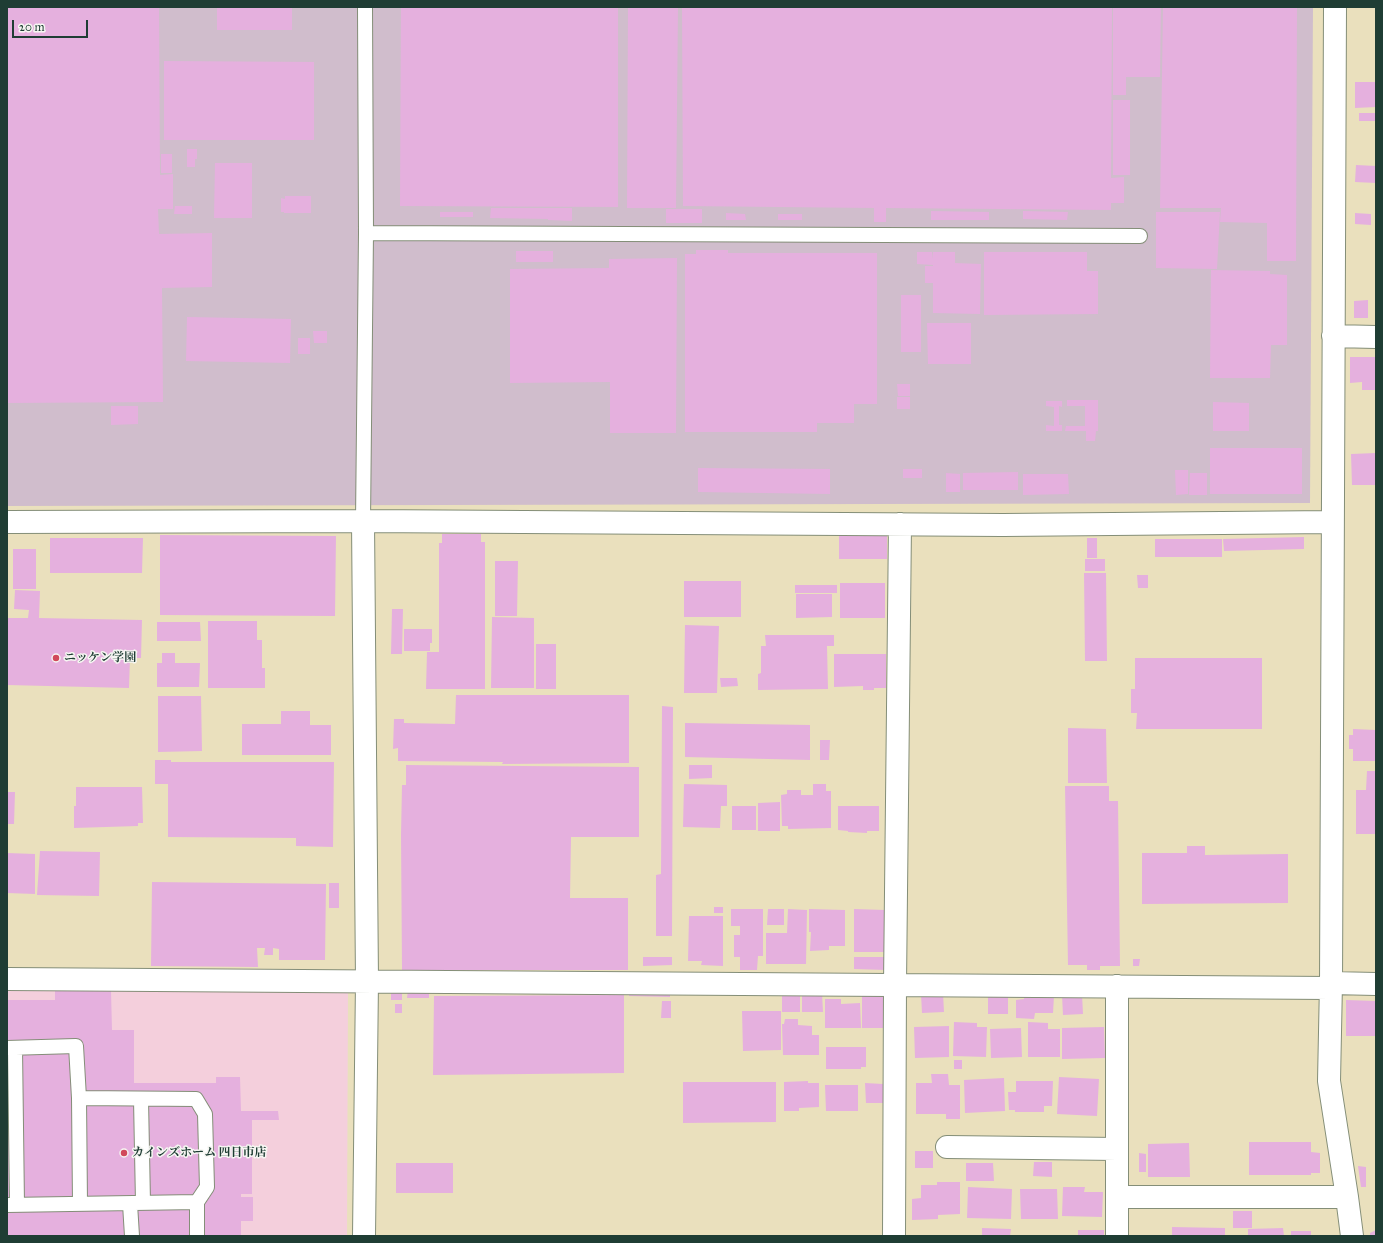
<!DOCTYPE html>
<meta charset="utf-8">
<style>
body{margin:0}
#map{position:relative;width:1383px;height:1243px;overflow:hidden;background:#eae0bd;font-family:"IM FELL Great Primer",serif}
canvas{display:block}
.frame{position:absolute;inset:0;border:8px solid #1f3d34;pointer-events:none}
.scale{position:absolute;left:12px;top:20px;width:76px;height:18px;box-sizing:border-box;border:2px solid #1f3d34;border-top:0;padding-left:5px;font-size:12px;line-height:14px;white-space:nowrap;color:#1f3d34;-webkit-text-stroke:3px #f6f6f2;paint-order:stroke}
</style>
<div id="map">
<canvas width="1383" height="1243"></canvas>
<div class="frame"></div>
<div class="scale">20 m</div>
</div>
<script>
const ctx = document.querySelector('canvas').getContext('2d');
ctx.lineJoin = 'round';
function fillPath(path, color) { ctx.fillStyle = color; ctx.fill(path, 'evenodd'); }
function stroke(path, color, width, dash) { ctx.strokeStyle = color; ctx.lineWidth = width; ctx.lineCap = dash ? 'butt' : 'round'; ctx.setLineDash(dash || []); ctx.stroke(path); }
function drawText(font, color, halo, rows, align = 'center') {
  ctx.font = font + ' "IM FELL Great Primer","Noto Serif JP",serif'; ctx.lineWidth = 3; ctx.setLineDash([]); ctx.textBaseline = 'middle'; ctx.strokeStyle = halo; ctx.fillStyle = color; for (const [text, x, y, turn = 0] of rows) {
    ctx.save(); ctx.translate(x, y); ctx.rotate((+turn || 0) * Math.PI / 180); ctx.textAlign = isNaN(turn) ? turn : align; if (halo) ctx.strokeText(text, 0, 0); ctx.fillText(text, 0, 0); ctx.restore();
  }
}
const built = new Path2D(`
 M7,984L348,992L347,1236H7Z`);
const industrial = new Path2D(`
 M7,7H1313L1310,503L7,506Z`);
const building = new Path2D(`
 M7,7H159L160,175L173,174V209H158L159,234L212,233V287L162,288L163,402L7,403Z
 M217,7H292V30H217Z
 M401,7H618V207L400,206Z
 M628,7H678L676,208H627Z
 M682,7H1112L1111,178L1124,177V203H1111V210L886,208V222H874V208L683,206Z
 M1113,7H1161L1160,77H1126V95H1113Z
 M1163,7H1297L1296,261H1267V223L1220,222L1221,208H1160Z
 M164,61L314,62V140H164Z
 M1355,82H1376V107L1355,108Z
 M1113,100H1130V175H1113Z
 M1359,113H1376V121H1359Z
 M187,149H197V159H195V167H187Z
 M161,154H172V173H161Z
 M215,163H252V218H214Z
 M1356,165L1376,166V183L1355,182Z
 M285,196H311V213H284V212H281V198L285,199Z
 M175,206H192V214H174Z
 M491,208H572V221L548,220V219L490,218Z
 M666,209H702V223H666Z
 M931,211L989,212V220H931Z
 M1023,211L1068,212L1067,220L1023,219Z
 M440,212H473V217H440Z
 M1156,212H1220L1217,269L1156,268Z
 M726,213L745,214L746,220H726Z
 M1355,213L1371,214V225L1355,224Z
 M778,214H802V220H778Z
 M696,250H728V253H877V404H854V423H817V432H685V254H696Z
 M516,251H553V262H516Z
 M917,252H932V259L933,252H955V263L981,264L980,314L933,313V283H925V266H933V265L917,264Z
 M984,252H1087V271H1098V314L984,315Z
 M677,258L676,433H610V382L510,383V269L609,268V259Z
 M1211,270L1270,271V274L1287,275V345H1271L1270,378H1210Z
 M901,295H921V352H901Z
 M1368,300V318H1354V301Z
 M187,317L291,319L290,363L186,361Z
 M927,323H971V364H928Z
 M313,331H327V343H314Z
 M298,338H310V354H298Z
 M1350,357H1376V390H1362V382L1350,383Z
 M897,384H910V396H898Z
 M897,397H910V409H897Z
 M1067,400H1098V431H1096L1095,441H1086V431H1065L1066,426H1085V406H1067Z
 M1046,401H1062V407L1059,406V425H1062V431H1046V425L1054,426V407L1046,406Z
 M1213,402L1249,403V431H1213Z
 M111,406H138V424L111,425Z
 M1210,448H1302V494H1210Z
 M1376,453V485H1352L1351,454Z
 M698,468L830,469V494L698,492Z
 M903,469H922V478H903Z
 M1175,470H1188V494L1176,495Z
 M1018,472V490H963V473Z
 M946,473L960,474V492H946Z
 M1190,473H1207V495H1189Z
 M1023,474H1068L1069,494L1023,495Z
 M442,534H481V542H485V689H426L427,652H439V543H442Z
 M160,535L336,536L335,616L160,615Z
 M839,535L887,536V559H839Z
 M1304,537V549L1224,551L1223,539Z
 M50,538H143L142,573H50Z
 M1087,538H1097V558H1087Z
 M1155,539H1222V557H1155Z
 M13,549H36V589H13Z
 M1085,559H1105V571H1085Z
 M495,561H518L517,616H495Z
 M1084,573H1106L1107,661H1085Z
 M1137,575H1148V588H1138Z
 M684,581H741V617H684Z
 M840,583H885V618H840Z
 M795,585H837V593H795Z
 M15,590L40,591L39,618L142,620L141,658H130L129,688L7,685V618H28L29,610L14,609Z
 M796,594H832V617L796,618Z
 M392,609H403L402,654H391Z
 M492,617L534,618V688H491Z
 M208,621H257V640H262V668H265V688H208Z
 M157,622H200L201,641H157Z
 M685,625L719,626L717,693H684Z
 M404,629H432V643H430V651H404Z
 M765,635H834V646H827L828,689L758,690V674L761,673V646H766Z
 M536,644H556V689H536Z
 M162,653H175V663H200L199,687H157V663H162Z
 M834,654H886V688H874V690H863V686L834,687Z
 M1135,658H1262V729H1136L1137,713H1131V689H1135Z
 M720,678H737L738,686L721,687Z
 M456,695H629V763L502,764L503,762L398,761V748L393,749L394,719H404V723L455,724Z
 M158,696H201L202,751L158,752Z
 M662,706L673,707L672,936H656V875L661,874Z
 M281,711H310V725H331V755H242V724H281Z
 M685,723L810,725V760L685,757Z
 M1068,728L1106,729L1107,783H1068Z
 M1353,729L1376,730V761H1353V749H1349V735H1353Z
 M820,740H830L829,760H820Z
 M155,760H171V762H334L333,847L296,846V838L168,837V784H155Z
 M406,765L639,767V837H571L570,898H628V970H402L401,835L402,785H406Z
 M689,765H712V778L689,779Z
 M1367,771H1376V834H1356V790H1366Z
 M684,784L727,785V806H721L720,828L683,827Z
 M813,784H826V791H831V828L788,829V826H782L781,795L787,794V790H801V795H813Z
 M1065,786H1109V801H1118L1120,966H1100V970H1087V965H1068Z
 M76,787H142L143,823H138V826L74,828V806H76Z
 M7,792H15L14,824H7Z
 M780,802V831H758V803Z
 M732,806H756V830H732Z
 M838,806H879V831H867V833L848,832V831L838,830Z
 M1187,846H1205V855L1288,854V903L1142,904V853H1187Z
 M40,851L100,852L99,896L37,895Z
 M7,853L35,854V894L7,893Z
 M152,882L326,884L325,960H279V949L273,948V955H264L265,948H257L258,967L151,966Z
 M329,883H339V908H329Z
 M714,907H723V913H714Z
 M731,909H763V956H758L757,970H740V957H734V935H740V926H731Z
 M768,909H784V925H767Z
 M788,909L807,910L806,964H766V933H787Z
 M809,909L845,910V946H829V950L810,951L811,932H809Z
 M854,909L885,910V952H854Z
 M689,916H723V966L701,965L702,961H688Z
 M643,957H672V965L643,966Z
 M854,957H886V970L854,969Z
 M1133,959H1140L1139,966H1133Z
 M408,990H429V998H407Z
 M55,991H111L112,1030H134V1083H216V1077H240L241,1111H278L279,1120H252V1194H241V1197H253V1221H241V1236H7V1000H55Z
 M391,991H402V1000H391Z
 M629,991H670V997L629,996Z
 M862,991L885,993L884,1028H862Z
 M782,993H800V1012H782Z
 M802,993H822L823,1012H802Z
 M943,993L944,1012L922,1013L921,994Z
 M988,993H1008V1014H988Z
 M1082,994L1083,1014L1063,1015L1062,995Z
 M624,995V1073L433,1075L434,996Z
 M1024,995L1054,996L1053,1013H1035L1034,1019L1016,1018V1000L1024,999Z
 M825,999H841V1004L860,1003L861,1028H825Z
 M1346,1000L1376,1001V1036H1346Z
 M662,1001H671V1018H661Z
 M395,1004H402V1013H395Z
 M742,1011H781V1050L743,1051Z
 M785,1019H798V1025L812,1026V1035H819V1055H783L782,1024H784Z
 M954,1022L977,1023V1027H987L986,1057L953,1056Z
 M1028,1022L1048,1023V1029H1060V1057H1028Z
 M949,1026V1057L915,1058L914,1027Z
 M1104,1027L1105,1058L1062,1059V1028Z
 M1021,1028L1022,1057L991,1058L990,1029Z
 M826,1047H866V1067H861V1069H826Z
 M954,1060H962V1069H954Z
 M931,1074H948L949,1085H960V1119H946V1114H916V1083H932Z
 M1059,1077L1099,1079L1097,1116L1057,1114Z
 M1004,1078L1005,1111L965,1113L964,1080Z
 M808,1081V1083H819V1107L799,1108V1111H784V1082Z
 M1016,1081H1053L1052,1106H1044V1112H1015V1110H1009L1008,1092H1016Z
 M683,1082H776V1122L683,1123Z
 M865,1083L883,1084L884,1103H866Z
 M825,1085H858V1111H826Z
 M1249,1142H1311V1152L1320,1153V1173H1311V1175H1249Z
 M1189,1143L1190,1177H1148V1144Z
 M915,1151H933V1168H915Z
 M1139,1153L1146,1154V1172H1139Z
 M1034,1162H1052V1177L1033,1176Z
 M396,1163H453V1193H396Z
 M966,1163H993L994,1181H966Z
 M1358,1166L1366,1167V1187H1361Z
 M937,1182H960V1214L938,1215V1219L912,1220V1199L921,1198V1185H937Z
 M968,1187L1012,1189L1011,1219L967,1218Z
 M1063,1187H1085L1084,1192H1103L1102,1217L1062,1216Z
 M1020,1189H1057L1058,1219H1021Z
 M1233,1211H1252V1228H1233Z
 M1172,1227L1225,1228V1236H1172Z
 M982,1228L1011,1229L1010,1236H982Z
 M1283,1228L1284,1236H1248V1229Z
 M1078,1230H1104V1236H1078Z
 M1376,1230V1236H1370V1233Z
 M1291,1231H1311V1236H1291Z`);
const service = new Path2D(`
 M366,233L1140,236
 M363,521L366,233L365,7
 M7,1048L76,1046L79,1098L196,1099L205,1114L207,1187L197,1202L7,1205
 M15,1048L17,1205
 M79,1098L80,1204
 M141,1099L143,1203
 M130,1204L132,1236
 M197,1236V1202`);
const minor = new Path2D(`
 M1335,7L1331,983L1329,1081L1347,1197L1352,1236
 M1333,336L1376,337
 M363,521L367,981L364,1236
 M7,522L363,521L1003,525L1332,522
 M7,979L1330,988
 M1331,983L1376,984
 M1117,986V1236
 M947,1147L1117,1149
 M1118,1197H1347
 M894,1236L895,984L900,524`);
const markers = [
 [56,658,4,"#d1495b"],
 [124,1153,4,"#d1495b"]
];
const poiNames = [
 ["ニッケン学園",64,658],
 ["カインズホーム 四日市店",132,1153]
];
fillPath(built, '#f4cfdc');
fillPath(industrial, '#d0bdcc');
fillPath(building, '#e5b0de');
stroke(service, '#848e78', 16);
stroke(minor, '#848e78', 24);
stroke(service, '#fff', 14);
stroke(minor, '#fff', 22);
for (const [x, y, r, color] of markers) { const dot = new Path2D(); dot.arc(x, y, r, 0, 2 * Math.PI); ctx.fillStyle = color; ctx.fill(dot); stroke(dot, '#f6f6f2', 1.5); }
drawText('bold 12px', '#1f3d34', '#f6f6f2', poiNames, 'left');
</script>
